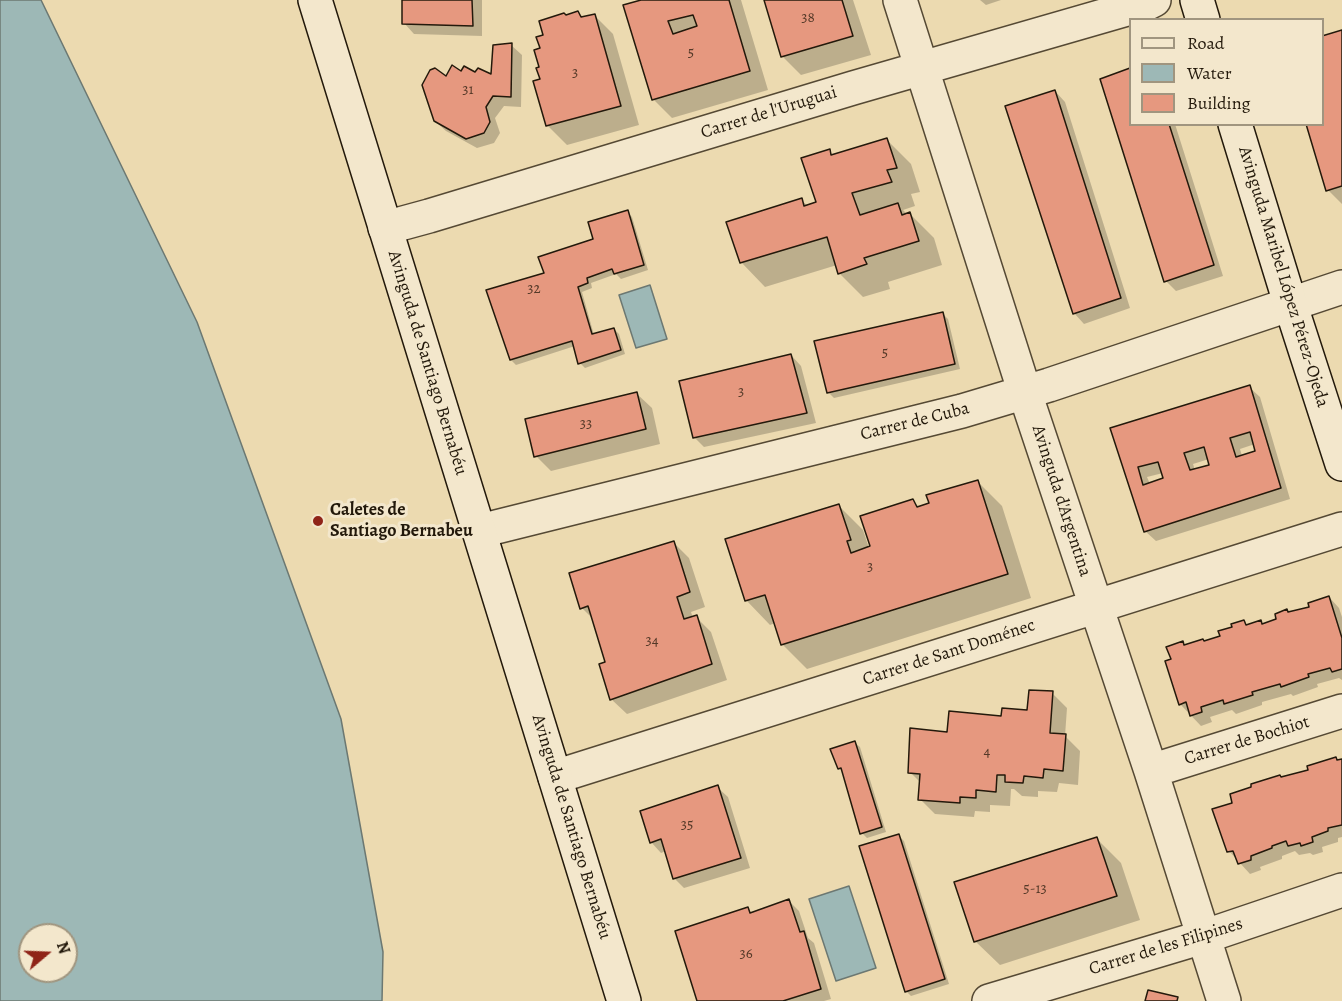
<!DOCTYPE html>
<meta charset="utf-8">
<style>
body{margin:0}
#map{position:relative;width:1342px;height:1001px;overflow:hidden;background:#ecdab0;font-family:Alegreya,serif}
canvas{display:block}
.legend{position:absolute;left:1129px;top:18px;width:195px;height:108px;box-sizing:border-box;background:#f3e7cc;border:2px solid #a0957f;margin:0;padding:8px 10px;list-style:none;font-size:18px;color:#23190b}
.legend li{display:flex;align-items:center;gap:12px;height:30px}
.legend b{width:30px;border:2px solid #a0957f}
.north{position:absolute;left:18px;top:923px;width:60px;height:60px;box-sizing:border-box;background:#f3e7cc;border:2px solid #a0957f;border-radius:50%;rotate:71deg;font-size:16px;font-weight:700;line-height:24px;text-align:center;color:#23190b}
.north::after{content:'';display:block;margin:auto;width:21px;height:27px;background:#8f2418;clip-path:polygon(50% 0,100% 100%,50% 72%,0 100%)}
</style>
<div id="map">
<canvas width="1342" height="1001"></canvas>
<ul class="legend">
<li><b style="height:8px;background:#f3e7cc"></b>Road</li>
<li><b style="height:16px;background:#9db8b6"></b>Water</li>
<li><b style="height:16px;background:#e6987f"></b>Building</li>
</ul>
<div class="north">N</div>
</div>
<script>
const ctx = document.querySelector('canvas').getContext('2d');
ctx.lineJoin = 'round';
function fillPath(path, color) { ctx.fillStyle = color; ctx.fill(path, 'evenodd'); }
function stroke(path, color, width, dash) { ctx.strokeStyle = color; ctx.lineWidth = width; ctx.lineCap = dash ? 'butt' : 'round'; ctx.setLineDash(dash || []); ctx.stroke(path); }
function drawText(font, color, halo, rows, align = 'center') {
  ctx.font = font + ' Alegreya,serif'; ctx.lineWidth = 6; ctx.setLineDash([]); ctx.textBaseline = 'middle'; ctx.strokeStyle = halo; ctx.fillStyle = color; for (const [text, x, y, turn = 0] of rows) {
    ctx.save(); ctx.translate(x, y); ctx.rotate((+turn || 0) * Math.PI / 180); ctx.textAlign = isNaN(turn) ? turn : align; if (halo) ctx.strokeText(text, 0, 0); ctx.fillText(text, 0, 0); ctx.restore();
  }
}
const water = new Path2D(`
 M0,0H41L197,322L341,719L383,952L382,1001H0ZM30,935H66V971H30Z
 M650,285L667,339L636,348L619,295Z
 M849,886L876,968L836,981L809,899Z`);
const shadow = new Path2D(`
 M403,0H482V36L414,34L404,23Z
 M646,0H741L768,90L672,118L653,99Z
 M766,0H853L871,55L801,75L782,56Z
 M980,0H1001L986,5Z
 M578,12L584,18L594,15L613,34L639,125L567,145L548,126L541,69L542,49L566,16Z
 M1342,31V204L1328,190L1322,124Z
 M511,45L522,55L521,107L504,106L495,118L500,133L494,143L477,148L446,131L435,121L447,78L462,73L493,76Z
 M1130,70V124H1175L1223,276L1176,291L1166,281L1102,80Z
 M1055,91L1065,102L1130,308L1084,324L1074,313Z
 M887,140L911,164L920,192L911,194L915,206L903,210L908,215L910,214L934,238L942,265L888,282L890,289L863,297L839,273L837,265L765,287L741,262L801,200L808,206L818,203L829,150L834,156Z
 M627,212L632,217L648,270L621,279L616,274L591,283L592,288L582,292L594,335L614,329L619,334L625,354L585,368L580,363L575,346L516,365L511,360L545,274L595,240Z
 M943,314L948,319L960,369L834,398L829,393L816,342Z
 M791,355L801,366L816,423L704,447L694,437Z
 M1249,387L1260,397L1290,499L1156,541L1145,531L1112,429ZM1255,444L1257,452L1242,456L1240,449ZM1209,459L1211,466L1195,470L1193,464ZM1163,473L1165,479L1150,484L1147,477Z
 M636,393L652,408L660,444L551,471L536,456Z
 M978,482L1002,506L1031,598L807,669L782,644L775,623L770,625L746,600L839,506L863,530L869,548L913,501L920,508Z
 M674,543L689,558L705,607L691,612L693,618L696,617L711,632L727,680L627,714L611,699L607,663L594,620L582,608Z
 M1329,597L1339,608L1342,617V680L1339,678L1317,684L1318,687L1293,696L1291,694L1262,702V705L1236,714L1232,710L1210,717L1212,722L1201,726L1180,704L1173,660L1183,643L1186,646L1222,637L1244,622L1248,626L1261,622L1264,625L1290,614L1311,608Z
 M1052,693L1067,708L1065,736L1080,751L1078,785L1059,783L1057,792L1038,791V797L1022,796L1014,789H1011L1010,806L990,805V812L975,811L974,817L935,814L920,799L921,783L910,772L948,733L1003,717L1029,712Z
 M855,743L860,747L886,832L867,838L862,833L844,773L839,768Z
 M1342,760V837L1338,838V842L1322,847L1323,852L1313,855L1310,853L1299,855L1295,851L1282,856V859L1260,867L1261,870L1250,874L1229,851L1234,804L1282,779Z
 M717,787L728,797L750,868L684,888L674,878L666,851L661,853L651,842Z
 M899,836L904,841L949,984L911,996L906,991Z
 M1097,839L1121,863L1140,920L1000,965L975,941Z
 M789,901L799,911L808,938L814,943L831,999L824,1001H699L748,909L753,914Z`);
const building = new Path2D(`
 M402,0H472L473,26L402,24Z
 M641,0H729L750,71L652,100L623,5ZM693,15L697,26L673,34L668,21Z
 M764,0H842L853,36L781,57Z
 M578,11L581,17L595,14L621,106L546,126L533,81L540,79L536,68L539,67L534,50L540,48L536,37L543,35L539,21L564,13L566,15Z
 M1342,30V186L1326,191L1306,124H1322V36Z
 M512,43L511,97L493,96L486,107L490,122L484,133L466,139L434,121L422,85L430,70L435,68L446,76L452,65L461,71L464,66L475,72L478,68L491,74L493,45Z
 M1130,68V124H1169L1214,265L1164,282L1100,79Z
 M1055,90L1121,298L1073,314L1005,106Z
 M887,138L897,168L887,170L892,182L852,193L860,215L898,203L902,215L910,212L919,241L864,258L867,264L838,274L827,237L740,263L726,222L802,198L804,206L816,202L801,158L830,149L831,155Z
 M628,210L644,265L614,274L612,269L587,278L588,283L578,287L592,334L614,328L621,350L578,364L572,341L510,360L486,290L544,273L538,257L593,239L588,222Z
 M943,312L955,364L827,393L814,341Z
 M791,354L807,413L693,438L679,381Z
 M1250,385L1281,488L1144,532L1110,428ZM1250,432L1255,451L1236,457L1230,438ZM1204,447L1209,465L1190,470L1184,453ZM1158,462L1163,478L1143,485L1138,467Z
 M637,392L646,429L534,457L525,419Z
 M978,480L1008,574L781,645L765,595L745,601L725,539L839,504L851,540L847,541L851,553L870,546L860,516L913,499L917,507L929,503L926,495Z
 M674,541L690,592L677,597L684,619L697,615L712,664L610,700L599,664L605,662L588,606L580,609L569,573Z
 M1329,596L1342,638V669L1332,672L1330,668L1308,674L1309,677L1281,687L1280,684L1252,692L1253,695L1224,704L1223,700L1201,707L1202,712L1190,716L1186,702L1179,705L1165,661L1171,659L1166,647L1183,641L1184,645L1203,639L1204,641L1220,636L1218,631L1232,627L1231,624L1244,620L1246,625L1261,620L1262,624L1276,619L1275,614L1287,609L1288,612L1309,607L1308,603Z
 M1029,690L1053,691L1050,733L1066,734L1063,771L1044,769L1043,778L1024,776L1023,783L1005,782V775H997L996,792L976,790V798L960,797V803L918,800L920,774L908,773L910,728L947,732L949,711L1001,716L1002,708L1027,710Z
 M855,741L882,827L860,834L841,768L838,769L830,749Z
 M1336,757L1337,760L1342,759V825L1328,828V831L1312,837L1313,842L1301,846L1300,843L1288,846L1286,841L1272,846V848L1251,856V860L1238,864L1233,851L1227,852L1212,809L1232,803L1230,794L1251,787V784L1280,775L1281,777L1308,770L1307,766Z
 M718,785L741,858L673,879L661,839L650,843L640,811Z
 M899,834L945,979L905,992L859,846Z
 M1097,837L1117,896L974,942L954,882Z
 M789,899L800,932L804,931L821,989L783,1001H697L675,931L748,907L750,913Z
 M1148,990L1178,997L1177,1001H1145Z`);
const street = new Path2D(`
 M900,0L1025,393L1151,771L1224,1001
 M385,228L429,216L853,88L1148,3L1154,0
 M480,531L962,411L1049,385L1342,287
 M1151,771L1342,711
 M555,777L1342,529
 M989,1001L1203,937L1342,890`);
const secondary = new Path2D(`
 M315,0L624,1001
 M1197,0L1203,20
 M1235,124L1290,303L1342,464`);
const markers = [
 [318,521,6,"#8f2418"]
];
const numberNames = [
 ["38",808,18],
 ["5",691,53],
 ["3",575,73],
 ["31",468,90],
 ["32",534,289],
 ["5",885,353],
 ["3",741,392],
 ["33",586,424],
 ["3",870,567],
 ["34",652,641],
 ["4",987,752],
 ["35",687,825],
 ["5-13",1035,889],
 ["36",746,954]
];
const streetNames = [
 ["Carrer de l'Uruguai",769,113,-17],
 ["Avinguda Maribel López Pérez-Ojeda",1283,277,73],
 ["Avinguda de Santiago Bernabéu",427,363,73],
 ["Carrer de Cuba",915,422,-14],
 ["Avinguda d'Argentina",1061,501,72],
 ["Carrer de Sant Doménec",949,653,-18],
 ["Carrer de Bochiot",1247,741,-17],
 ["Avinguda de Santiago Bernabéu",571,827,73],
 ["Carrer de les Filipines",1166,947,-17]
];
const poiNames = [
 ["Caletes de",330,511],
 ["Santiago Bernabeu",330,532]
];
fillPath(water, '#9db8b6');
stroke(water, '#6c7872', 1.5);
fillPath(shadow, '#0003');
fillPath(building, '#e6987f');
stroke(building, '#23190b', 1.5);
stroke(street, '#554934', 36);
stroke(secondary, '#23190b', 36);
stroke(street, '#f3e7cc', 33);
stroke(secondary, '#f3e7cc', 33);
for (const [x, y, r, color] of markers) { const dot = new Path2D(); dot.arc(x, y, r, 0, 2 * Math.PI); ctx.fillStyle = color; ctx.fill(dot); stroke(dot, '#f3e7cc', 2); }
drawText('15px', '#543928', null, numberNames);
drawText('18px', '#23190b', '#f3e7cc', streetNames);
drawText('bold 18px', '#23190b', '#f3e7cc', poiNames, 'left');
</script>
